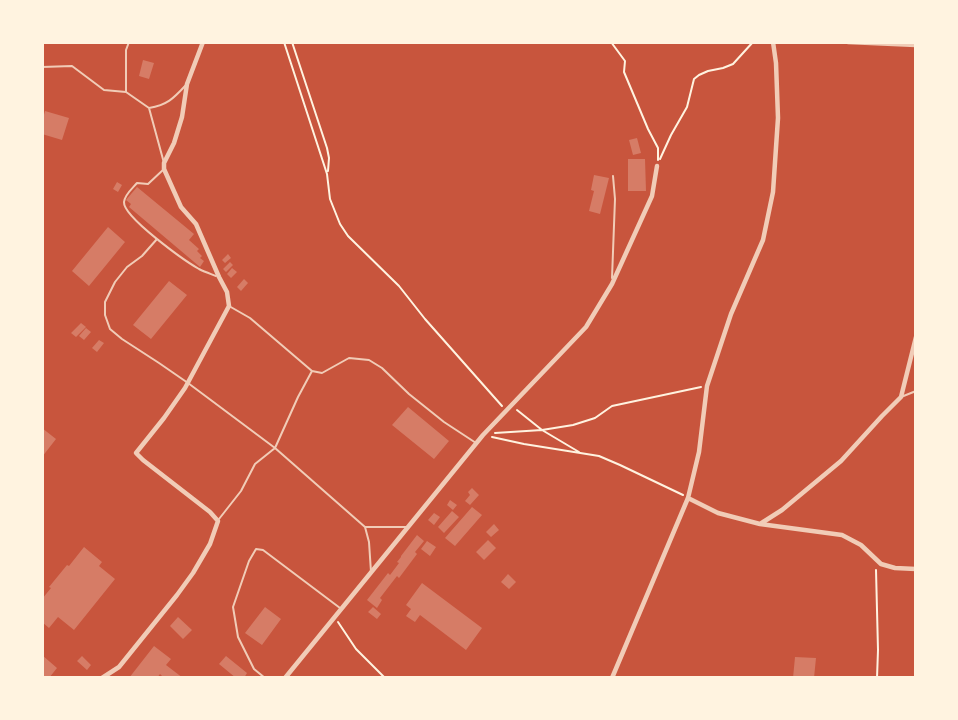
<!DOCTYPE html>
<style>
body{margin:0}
#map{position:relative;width:958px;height:720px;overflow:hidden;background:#c8553d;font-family:Inter,sans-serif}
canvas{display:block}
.frame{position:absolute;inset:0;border:44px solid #fff3e0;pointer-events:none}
</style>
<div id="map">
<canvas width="958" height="720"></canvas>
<div class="frame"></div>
</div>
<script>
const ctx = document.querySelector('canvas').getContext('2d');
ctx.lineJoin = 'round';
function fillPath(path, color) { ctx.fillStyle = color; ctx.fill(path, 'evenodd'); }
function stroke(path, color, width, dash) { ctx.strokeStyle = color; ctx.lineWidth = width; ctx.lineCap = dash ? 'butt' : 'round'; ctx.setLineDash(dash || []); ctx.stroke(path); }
const building = new Path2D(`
 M143,60L154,63L149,79L139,76Z
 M45,111L69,118L62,140L42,134V122Z
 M637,138L641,153L633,155L629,140Z
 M628,159H645L646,191H628Z
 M594,175L609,178L600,214L589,211L594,191L591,190Z
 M117,182L122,185L118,192L113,189Z
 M137,187L194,234L189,240L199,249L197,251L202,256L200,258L204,261L200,267L129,207L131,204L126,200Z
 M108,227L125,242L89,286L72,271Z
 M228,254L231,258L225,263L222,260Z
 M230,262L233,265L226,272L223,269Z
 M232,268L237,272L231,278L227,274Z
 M244,279L248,283L241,291L237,287Z
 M169,281L187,295L151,339L133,325Z
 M81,323L86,327L76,337L71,333Z
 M86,328L91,332L84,340L79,336Z
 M99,340L104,343L97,352L92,348Z
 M408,407L449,441L434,459L392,425Z
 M42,428L56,439L42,457Z
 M472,488L479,495L470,505L465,501L470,495L468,492Z
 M450,500L457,505L453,510L447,505Z
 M472,507L482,515L455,546L445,538Z
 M452,511L459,517L444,533L438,527Z
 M434,513L440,517L434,525L428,520Z
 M494,524L499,530L491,537L486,532Z
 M417,535L424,541L415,552L417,554L399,578L397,576L380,598L382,600L377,608L367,600L388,573L390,575L399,563L397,562L401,557V556Z
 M488,540L496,548L484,560L476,552Z
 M427,541L436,547L430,556L421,549Z
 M84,547L102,562L99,566L115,579L74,630L58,617L49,628L42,622V599L51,588L49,587L67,565L69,566Z
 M508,574L516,582L509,589L501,582Z
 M422,583L482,628L466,650L420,615L415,622L406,616L411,609L406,605Z
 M265,607L281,619L262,645L245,633Z
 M373,607L381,614L377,619L368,612Z
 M178,617L192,630L183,639L170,626Z
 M154,646L171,659L166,665L183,678H164L160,674L157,678H129Z
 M42,655L57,668L49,678H42Z
 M82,656L91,665L87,670L77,661Z
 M226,656L247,673L244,678H236L219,664Z
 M795,657L816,658L814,678H793Z`);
const path = new Path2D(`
 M284,42L327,174L330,199L340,224L348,236L399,286L425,319L502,406
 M292,42L327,148L329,158L328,171
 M611,42L625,61L624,72L648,129L658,148V160
 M660,159L671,135L687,107L694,79L699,75L708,71L723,68L733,64L753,42
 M517,410L542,430L579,452
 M495,433L542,430L573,425L595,418L612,406L701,387
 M492,437L524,444L599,456L620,465L683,495
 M876,570L878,650L877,678
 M338,622L356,649L385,678`);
const service = new Path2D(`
 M129,42L126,50V92L149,108L164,163
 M42,67L72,66L104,90L126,92
 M149,108C167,105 173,99 186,85
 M164,169L148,184L137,183C132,189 125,194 124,202C123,217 185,261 199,269C205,272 211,274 216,276
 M157,239L142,256L127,267L115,282L105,302V315L110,329L122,339L159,363L188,383L275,448L365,527H407
 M612,278L615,199L613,176
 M229,306L250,318L312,371L322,373L349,358L369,360L382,368L409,394L444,422L476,443
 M901,397L916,391
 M219,519L241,491L255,464L275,448L298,397L312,371
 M365,527L369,542L371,572
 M265,678L254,669L238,637L233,607L249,561L256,549L263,550L340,608`);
const minor = new Path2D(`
 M848,42L916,45
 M688,498L718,513L760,524L842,535L861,545L881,564L895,568L916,569
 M760,524L782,510L841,461L882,416L901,397L916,337
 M102,678L119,667L177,595L193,573L210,544L218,521L210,512L143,460L136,453L164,418L185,388L229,306L227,292L219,277L196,224L181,207L164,169V163L174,143L182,117L187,84L203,42
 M285,678L483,435L586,327L612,284L652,196L657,166
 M612,678L688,498L699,452L707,386L731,314L763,240L773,192L778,118L776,63L773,42`);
fillPath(building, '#d67c66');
stroke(path, '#fff3e0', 2);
stroke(service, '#f1ccb7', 2);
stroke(minor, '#f1ccb7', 4.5);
</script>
